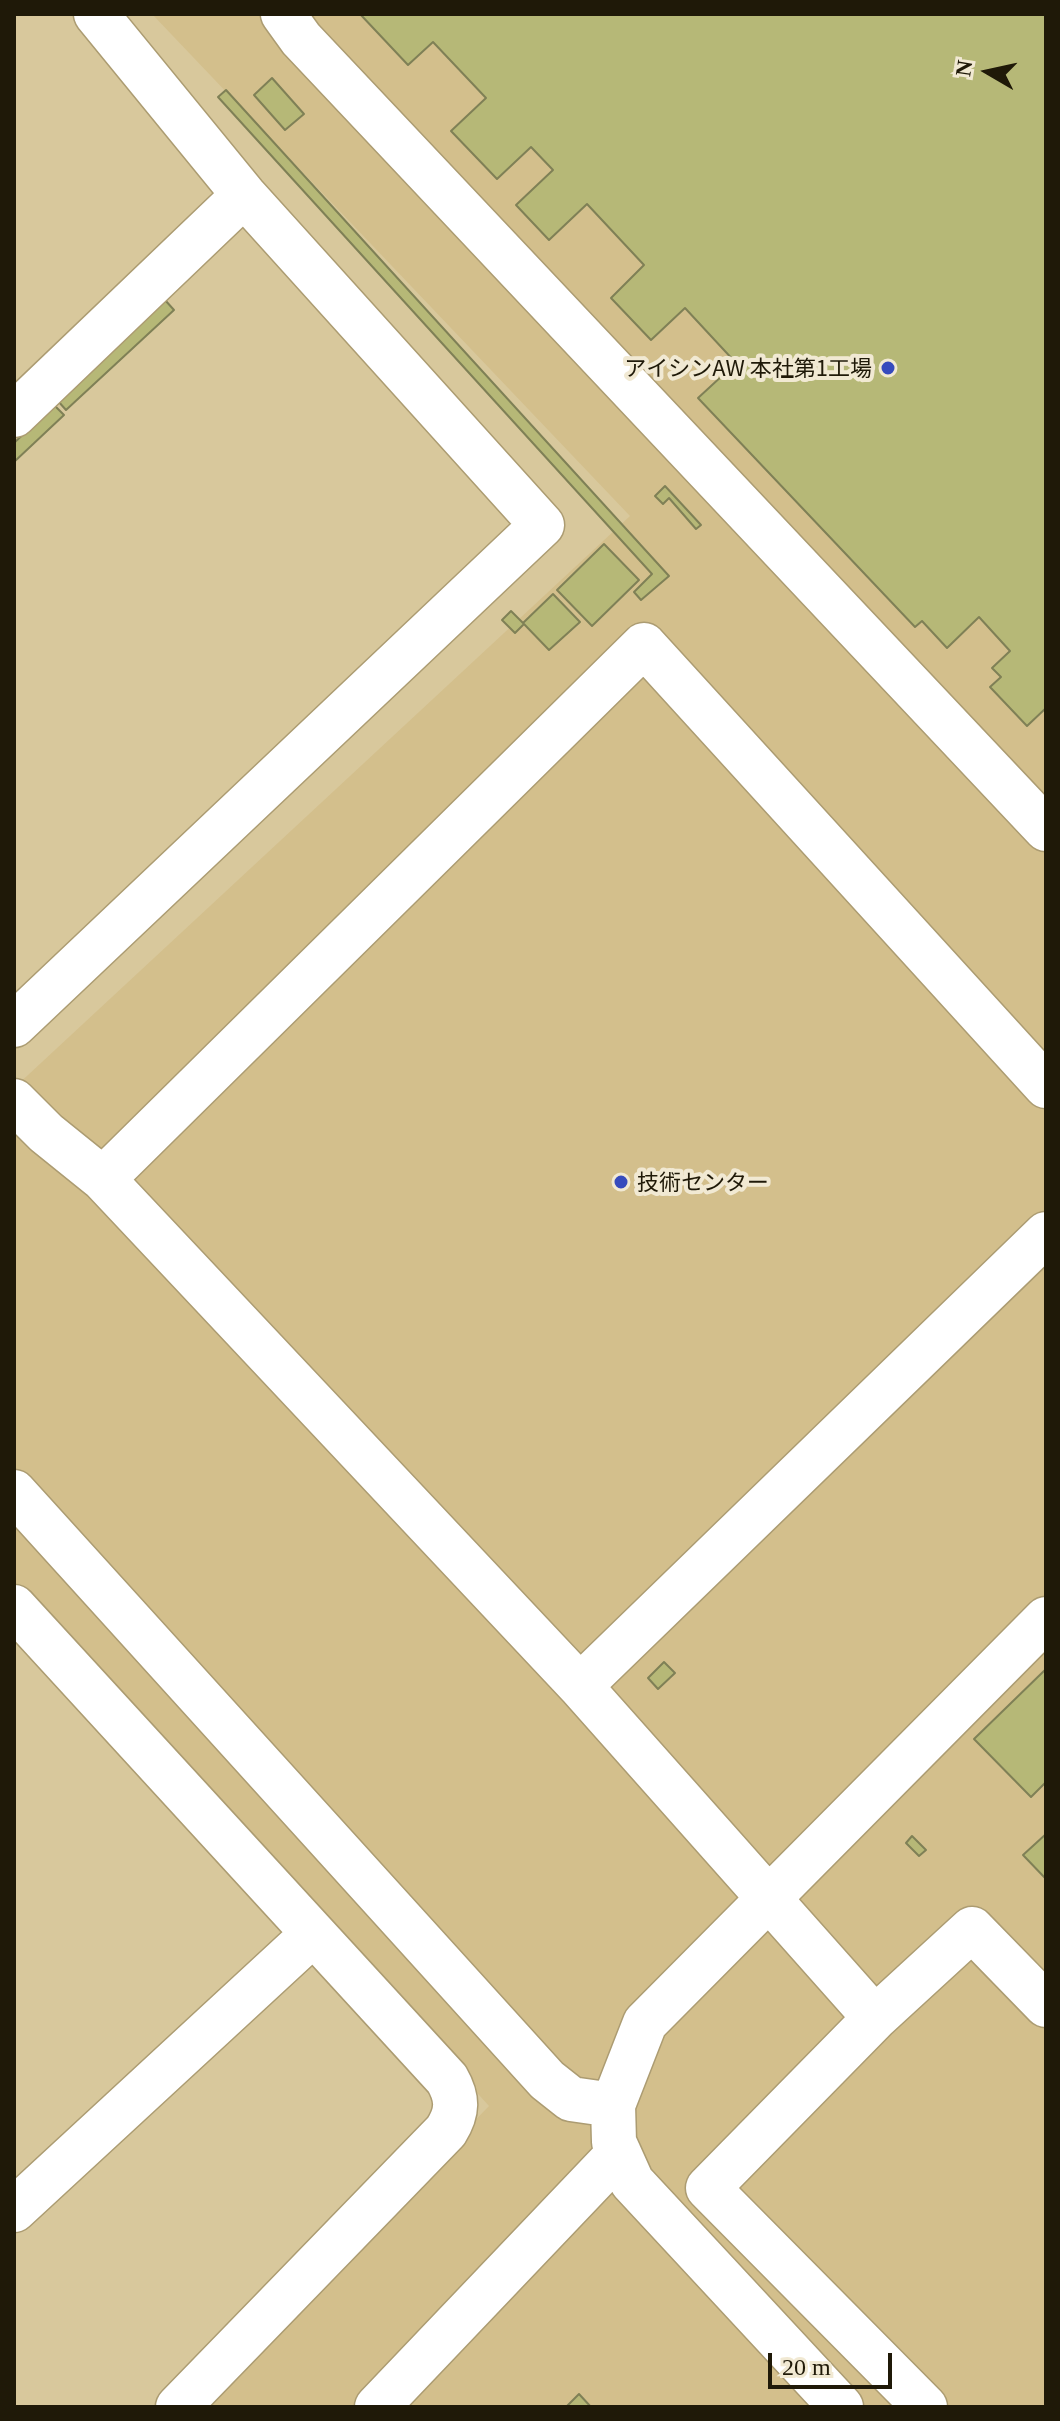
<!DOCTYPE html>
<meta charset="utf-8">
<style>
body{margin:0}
#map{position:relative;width:1060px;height:2421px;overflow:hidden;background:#d8c89c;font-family:Georgia,serif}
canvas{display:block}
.frame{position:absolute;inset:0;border:16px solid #1f1908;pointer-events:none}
.north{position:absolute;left:948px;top:32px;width:80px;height:80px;-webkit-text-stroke:6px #f1e9d3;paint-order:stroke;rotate:279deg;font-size:22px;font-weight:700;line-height:32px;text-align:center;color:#1f1908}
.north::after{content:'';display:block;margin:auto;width:28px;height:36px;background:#1f1908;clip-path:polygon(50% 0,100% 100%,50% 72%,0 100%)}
.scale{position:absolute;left:768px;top:2353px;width:124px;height:36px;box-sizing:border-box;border:4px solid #1f1908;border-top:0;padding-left:10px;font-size:24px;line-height:28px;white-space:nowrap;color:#1f1908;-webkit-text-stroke:6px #f1e9d3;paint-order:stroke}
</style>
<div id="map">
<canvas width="1060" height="2421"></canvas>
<div class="frame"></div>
<div class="north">N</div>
<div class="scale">20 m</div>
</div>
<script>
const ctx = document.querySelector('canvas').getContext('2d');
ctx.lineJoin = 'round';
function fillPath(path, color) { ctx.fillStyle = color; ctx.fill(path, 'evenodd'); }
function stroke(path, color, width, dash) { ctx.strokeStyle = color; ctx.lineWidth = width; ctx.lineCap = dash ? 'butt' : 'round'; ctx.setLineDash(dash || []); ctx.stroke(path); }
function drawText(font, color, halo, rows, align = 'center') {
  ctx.font = font + ' Georgia,"Noto Sans JP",serif'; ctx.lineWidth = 8; ctx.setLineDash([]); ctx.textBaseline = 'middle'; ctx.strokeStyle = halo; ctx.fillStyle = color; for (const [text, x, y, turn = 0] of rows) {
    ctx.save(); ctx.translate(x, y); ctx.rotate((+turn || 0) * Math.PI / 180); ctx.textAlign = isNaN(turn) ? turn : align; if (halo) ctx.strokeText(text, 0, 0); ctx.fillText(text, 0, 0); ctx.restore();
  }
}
const built = new Path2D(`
 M152,14H1046V2407H196L489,2106L14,1583V1088L630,516Z`);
const building = new Path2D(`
 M360,14H1046V708L1027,726L990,687L1001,677L992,668L1010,651L979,617L947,648L922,621L915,627L698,398L736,363L685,308L651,340L611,298L644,265L587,204L549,240L516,205L553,170L531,147L497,179L451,131L486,98L433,42L408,65Z
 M272,78L304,114L285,130L254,95Z
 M226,90L669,576L641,600L634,592L652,574L218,97Z
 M165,300L174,310L66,410L58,401Z
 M54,405L64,415L14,462V443Z
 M665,486L701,525L696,529L669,498L663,504L655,496Z
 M604,544L639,580L592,626L557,590Z
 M553,594L580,622L549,650L523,623Z
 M511,611L524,624L515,633L502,620Z
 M664,1662L675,1673L658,1689L648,1678Z
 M1046,1669V1782L1031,1797L974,1739Z
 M1046,1834V1879L1023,1855Z
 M912,1836L926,1850L919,1856L906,1843Z
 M579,2394L591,2407H566Z`);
const minor = new Path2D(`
 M283,14L301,39L1046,829
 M14,415L244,195
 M14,1025L542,525L244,195L96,14
 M14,1101L46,1133L103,1179
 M14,1492L547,2080L571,2099L613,2105
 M14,1607L447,2079C458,2098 458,2112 446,2131L178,2407
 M580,1686L1046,1234
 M875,2018L580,1686L103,1179L644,645L1046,1086
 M14,2210L313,1934
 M377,2407L619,2153
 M841,2407L632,2182L614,2142L613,2105L645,2023L1046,1619
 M925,2407L708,2188L875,2018L972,1929L1046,2005`);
const markers = [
 [888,368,8,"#364bbd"],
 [621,1182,8,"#364bbd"]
];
const poiNames = [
 ["アイシンAW 本社第1工場",872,368],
 ["技術センター",637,1182,"left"]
];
fillPath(built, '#d3bf8c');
fillPath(building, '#b6b877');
stroke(building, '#7f8056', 2);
stroke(minor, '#ac9c72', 47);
stroke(minor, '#fff', 44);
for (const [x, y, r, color] of markers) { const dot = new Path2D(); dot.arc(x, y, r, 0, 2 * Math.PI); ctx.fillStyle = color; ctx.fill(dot); stroke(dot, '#f1e9d3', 3); }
drawText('22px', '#1f1908', '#f1e9d3', poiNames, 'right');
</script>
